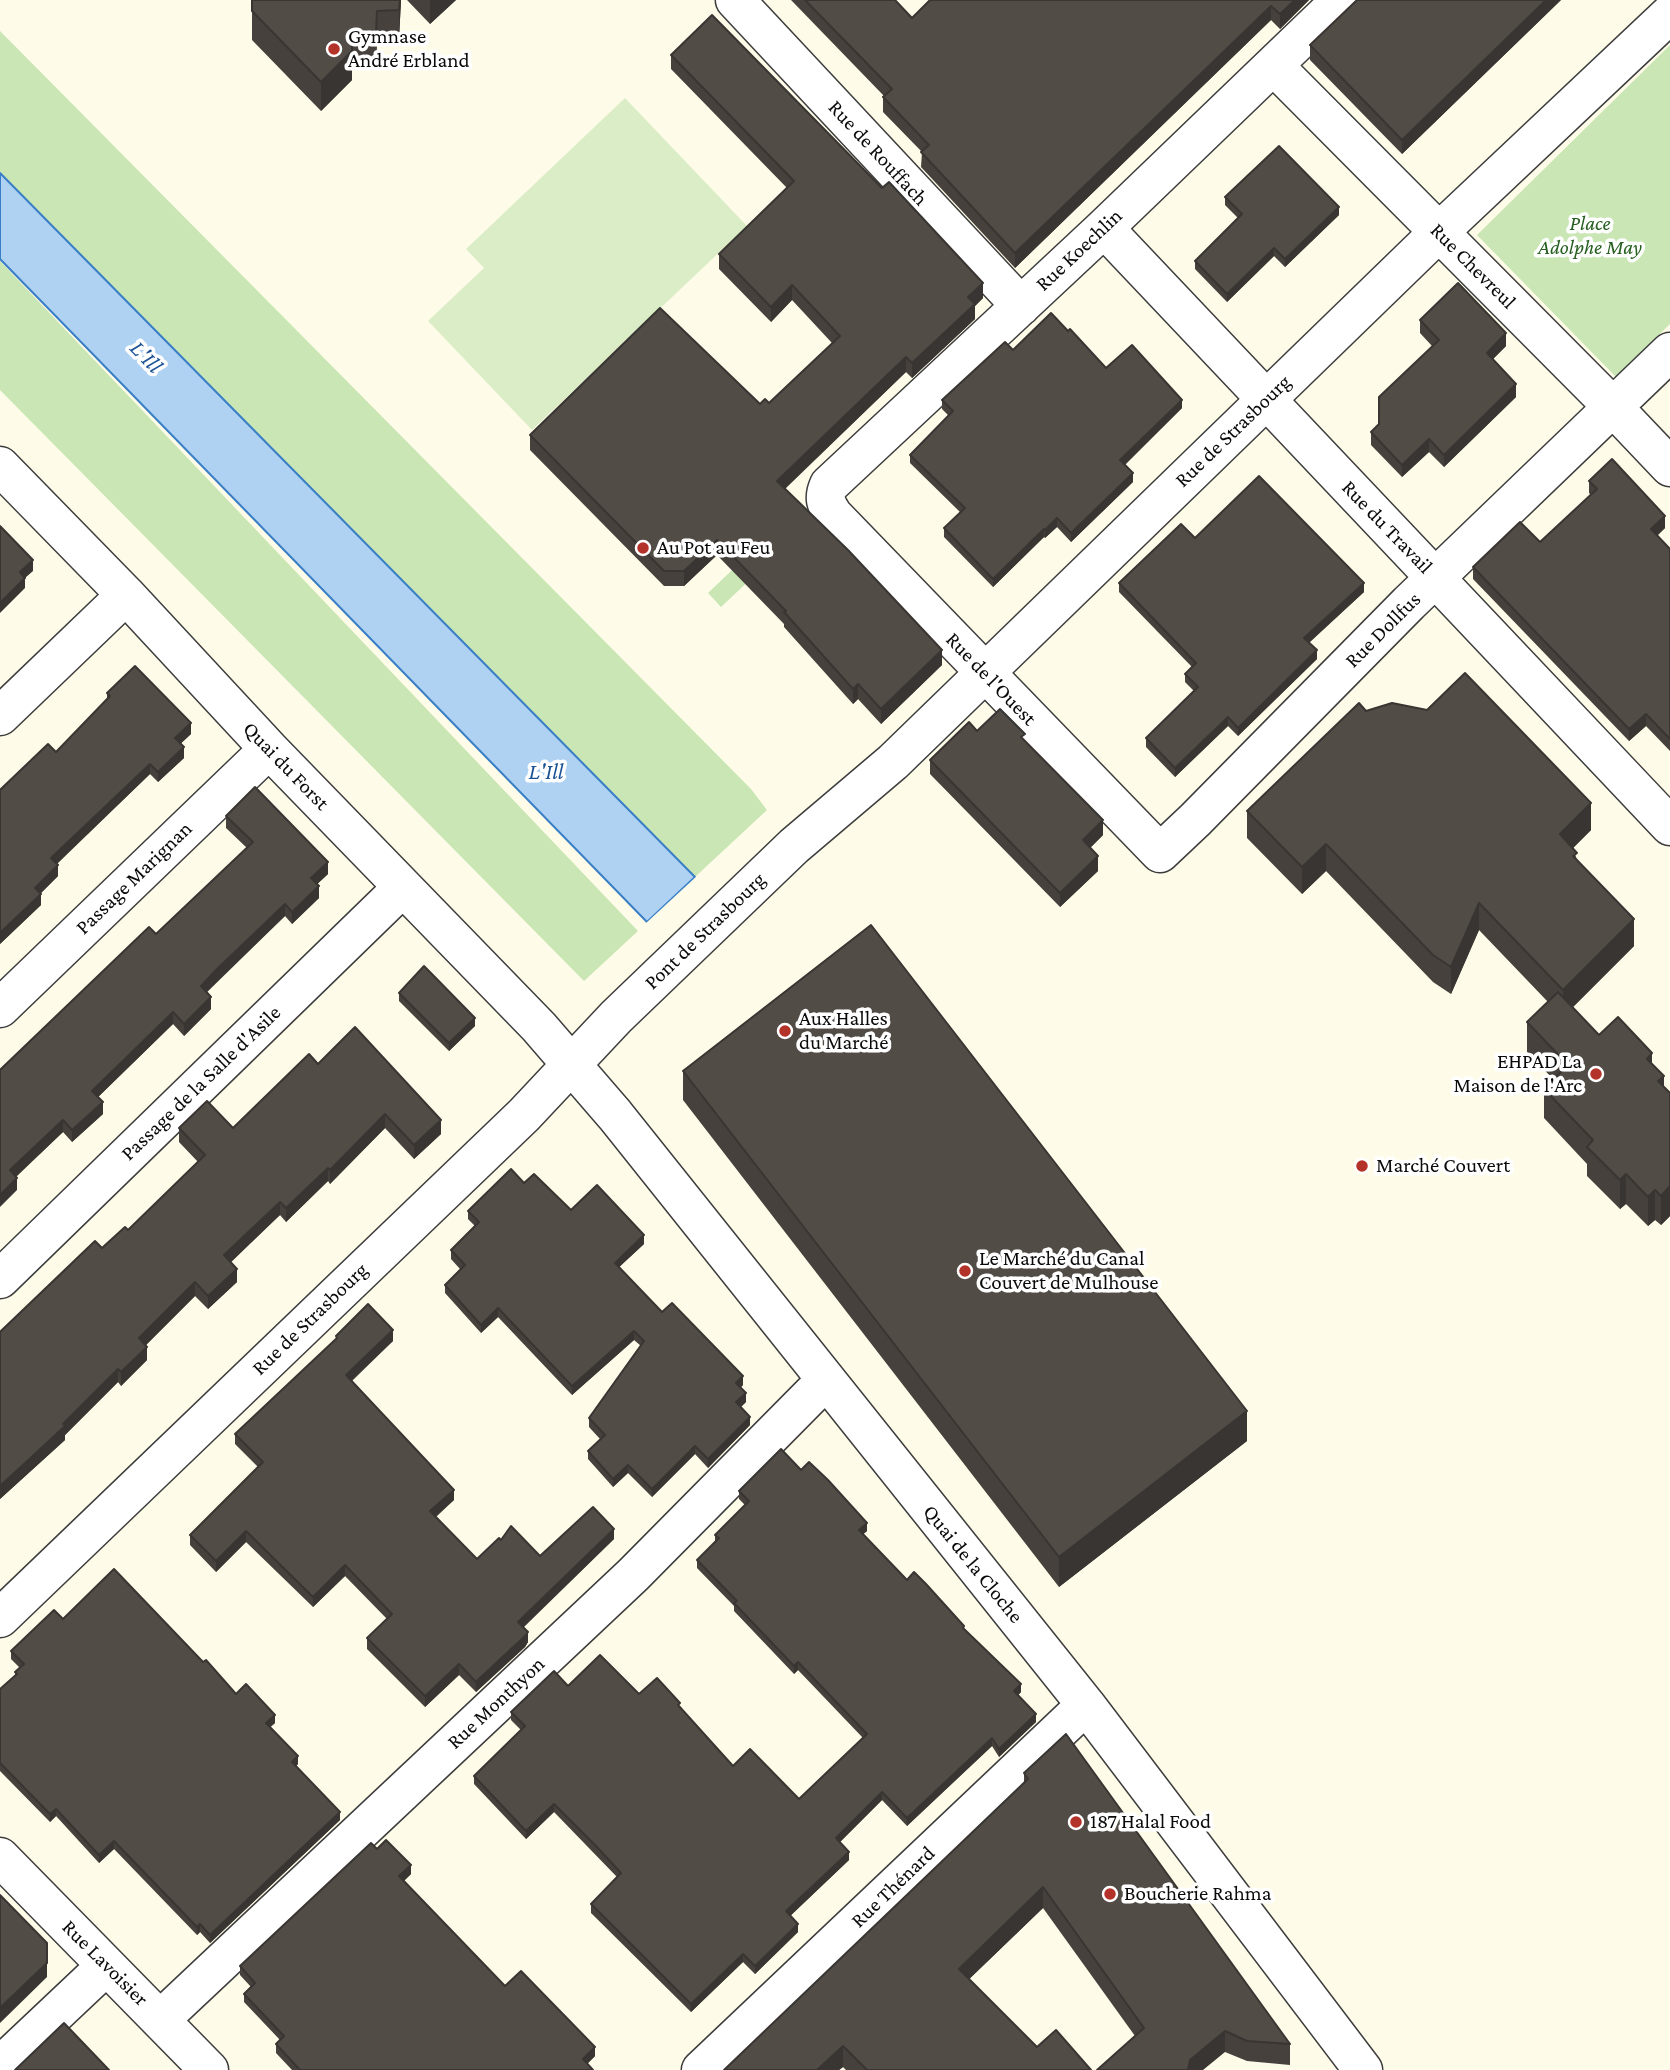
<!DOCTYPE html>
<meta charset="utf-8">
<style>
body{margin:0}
canvas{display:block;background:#fefce8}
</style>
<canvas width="1670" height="2070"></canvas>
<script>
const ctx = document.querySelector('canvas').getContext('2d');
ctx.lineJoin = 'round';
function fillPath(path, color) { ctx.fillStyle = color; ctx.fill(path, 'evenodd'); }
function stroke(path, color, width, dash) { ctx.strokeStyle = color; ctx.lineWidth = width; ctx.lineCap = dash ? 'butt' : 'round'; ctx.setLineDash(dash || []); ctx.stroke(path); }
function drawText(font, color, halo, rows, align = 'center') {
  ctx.font = font + ' "Crimson Pro",serif'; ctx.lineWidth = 7; ctx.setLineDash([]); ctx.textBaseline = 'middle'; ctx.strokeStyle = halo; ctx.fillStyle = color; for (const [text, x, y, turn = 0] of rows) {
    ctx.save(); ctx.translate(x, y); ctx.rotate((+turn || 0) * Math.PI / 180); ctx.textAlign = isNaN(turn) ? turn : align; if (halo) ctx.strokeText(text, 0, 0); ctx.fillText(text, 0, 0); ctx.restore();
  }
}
const green = new Path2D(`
 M0,31L751,789L767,810L695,877L0,173Z
 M1670,45V324L1616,377L1477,235Z
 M0,261L638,931L584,981L0,390Z
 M791,514L805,528L721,607L708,593Z`);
const pitch = new Path2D(`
 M625,98L747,226L532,430L428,321L484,268L466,249Z`);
const water = new Path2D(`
 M0,173L695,877L647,922L0,259Z`);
const pier = new Path2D(`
 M698,875V880L675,901L650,924H645Z`);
const minor = new Path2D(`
 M735,0L1021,306
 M1341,0L1104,228L829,485C823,498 826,504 833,515L1160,853L1195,820L1409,603L1670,352
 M1274,66L1613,407L1670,467
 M1104,228C1291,428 1482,626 1670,826
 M0,466L126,595L269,749L539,1027L615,1115L1086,1705L1363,2070
 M0,716L126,595
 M0,1008L269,749
 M0,1279L403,887
 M0,1618L524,1115L616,1017L794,846L893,762L1439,232L1670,14
 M0,1857L209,2070
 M161,2019L633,1575L826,1380
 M0,2066L106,1966
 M701,2070L1086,1705`);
const wall = new Path2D(`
 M252,0H401L399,39L377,40L376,62L352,63V80L321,111L252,40Z
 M407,0H456L430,24Z
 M791,0H895L912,18L1309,0L1280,29L1271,20L1015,268L921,167L922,152L883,112V97L884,96Z
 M1561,0L1402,154L1310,60V45Z
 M671,55L983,298L975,306V319L912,378L906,372L785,489L942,665L881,724L858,699L853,704L784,627V624L717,555L684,586H664L530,450V435L769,403L832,343L792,300L771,322L719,269V254L787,188L671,69Z
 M1225,197L1339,215L1285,267L1274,256L1227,302L1195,269V261L1238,218L1225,205Z
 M1420,320L1506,346L1493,359L1516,397L1444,467L1429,452L1402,477L1371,445V432L1379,424L1432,346L1420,333Z
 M1013,350L1106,368L1182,408L1125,465L1133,482L1071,542L1057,527L1045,538L1044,537L993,587L944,537V528L960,512L910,463V455L949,416L942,409V400Z
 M1589,481L1665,528L1657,536L1670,549V751L1646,726L1629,741L1473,579V567L1540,542L1591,495L1589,493Z
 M1195,538L1364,592L1309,643L1317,659L1238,736L1228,726L1175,777L1146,747V738L1194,691L1185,682V674L1192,667L1119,592V583Z
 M107,693L191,734L180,744L184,758L158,782L150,774L57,864L58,876L41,893V905L0,944L56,752L107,699Z
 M1366,711L1591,830L1573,848L1577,860L1634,946L1572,1008L1599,1035L1652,1064L1664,1087L1670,1093V1216L1661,1225L1655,1220L1648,1226L1626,1204L1620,1209L1587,1176V1164L1544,1118V1089L1553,1079L1527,1052V1022L1548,1002L1479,930L1451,994L1433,982L1326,871L1302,894L1247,838V811Z
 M977,731L1025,741L1103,835L1090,848L1098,871L1060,907L930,774V760Z
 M226,816L328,874L317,884L319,898L292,924L285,916L216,982L206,992L211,1009L184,1036L173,1024L98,1097L103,1114L72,1142L63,1132L16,1177L17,1190L0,1070L156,934L247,848L226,828Z
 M399,993L475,1026L449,1051L399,1001Z
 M318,1064L441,1134L414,1159L385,1128L330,1184L328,1181L286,1222L280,1215L230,1262L237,1282L208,1309L195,1296L146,1345L147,1360L121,1386L118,1382L65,1435V1440L0,1499L102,1248L128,1230L198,1162L179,1142V1128H233Z
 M683,1071L1247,1441L1059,1587L683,1100Z
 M524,1183L571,1210L644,1244L619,1267L662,1312L743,1385L740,1388L746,1402L741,1407L750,1425L708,1468L695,1454L652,1497L628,1473L613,1487L588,1459V1451L600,1439L589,1427V1418L641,1346L634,1340L572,1395L498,1317L481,1333L445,1293V1285L460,1269L451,1259V1250L475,1226L468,1219V1211Z
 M336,1336L393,1341L352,1381L454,1500L436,1517L477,1559L501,1540L540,1556L614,1539L524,1627L528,1642L525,1647L476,1692L459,1675L425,1707L367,1649V1638L387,1619L345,1576L313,1607L246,1542L216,1572L190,1545V1535L258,1467L235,1444V1434L336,1339Z
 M801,1470L867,1531L863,1534L907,1580L964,1629L1021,1692L1018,1695L1036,1722L999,1757L992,1746L907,1826L882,1800L840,1842L849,1860L790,1916L798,1932L755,1974L743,1962L691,2012L591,1913V1904L617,1877L554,1812L526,1839L474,1784V1776L521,1730L511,1720V1712L568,1686L639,1694L680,1708L733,1766L799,1799L863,1738L798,1670L794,1674L734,1611V1606L697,1568V1560L715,1543V1535L745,1505L739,1499V1491Z
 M63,1619L203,1662L236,1694L275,1723L270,1727L298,1764L296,1766L340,1820L210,1943L200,1932L197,1935L114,1849L99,1863L56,1816L50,1822L0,1771V1689L15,1675V1672L20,1668L11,1659V1651Z
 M1024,1773L1290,2044V2065L1247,2061L1225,2052L1135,2036L1043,1908L969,1979L1037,2047L1091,2070H846L843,2067L839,2070H724L1024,1783Z
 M377,1849L411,1874L404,1881L505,1986L595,2056L587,2064L593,2070H292L276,2053V2044L280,2040L244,2002V1994L251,1987L240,1975V1966Z`);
const shadedWall = new Path2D(`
 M400,0H401L399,39V10Z
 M430,0H456L430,24Z
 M1295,0H1309L1280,29V14Z
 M1546,0H1561L1402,154V140Z
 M1271,6V20L1015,268V253Z
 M377,11V40L376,62V33Z
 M352,51V80L321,111V82Z
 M1339,207V215L1285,267V259Z
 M1274,248V256L1227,302V294Z
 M983,283V298L975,306V319L912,378V363L968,297Z
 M792,285V300L771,322V307Z
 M1506,333V346L1487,365V353Z
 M906,357V372L777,496V481Z
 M1516,384V397L1444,467V455Z
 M1182,400V408L1120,469V460Z
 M1429,439V452L1402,477V465Z
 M1133,473V482L1071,542V533Z
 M1665,516V528L1651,541V529Z
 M1057,518V527L1045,538V530Z
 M1044,529V537L993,587V579Z
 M717,540V555L684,586V571Z
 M33,560V571L25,578V588L0,613V603L20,572Z
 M1364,583V592L1304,647V638Z
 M942,650V665L881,724V709Z
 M1317,650V659L1238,736V728Z
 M858,684V699L853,704V689Z
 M1646,714V726L1629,741V729Z
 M1228,717V726L1175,777V768Z
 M191,723V734L175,749V738Z
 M184,747V758L158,782V772Z
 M150,764V774L51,869V858Z
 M1591,803V830L1560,861V834Z
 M1103,820V835L1083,855V840Z
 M1326,844V871L1302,894V867Z
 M1098,856V871L1060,907V893Z
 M328,862V874L311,890V878Z
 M58,865V876L35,899V888Z
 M319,886V898L292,924V912Z
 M41,894V905L0,944V933Z
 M1479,903V930L1451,994V967Z
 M285,904V916L201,998V986Z
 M1634,919V946L1563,1017V990Z
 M211,997V1009L184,1036V1024Z
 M173,1012V1024L92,1103V1091Z
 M475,1018V1026L449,1051V1043Z
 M1652,1053V1083L1647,1059Z
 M1664,1076V1106L1658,1081Z
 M103,1102V1114L72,1142V1130Z
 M385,1114V1128L330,1184V1170Z
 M63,1120V1132L10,1182V1170Z
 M441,1120V1134L414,1159V1145Z
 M328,1168V1181L286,1222V1208Z
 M1626,1174V1204L1620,1209V1180Z
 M17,1178V1190L0,1207V1195Z
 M1670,1186V1216L1661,1225V1196Z
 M1655,1190V1220L1648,1226V1197Z
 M280,1202V1215L224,1269V1255Z
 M644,1235V1244L615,1271V1263Z
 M237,1269V1282L208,1309V1296Z
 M195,1282V1296L139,1352V1338Z
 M498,1308V1317L481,1333V1325Z
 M393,1330V1341L346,1385V1375Z
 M634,1331V1340L572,1395V1386Z
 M147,1347V1360L121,1386V1372Z
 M118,1369V1382L65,1435V1440L0,1499V1486Z
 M743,1376V1385L736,1392V1383Z
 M746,1393V1402L736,1411V1402Z
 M1247,1411V1441L1059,1587V1557Z
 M750,1417V1425L708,1468V1459Z
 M695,1446V1454L652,1497V1489Z
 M628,1465V1473L613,1487V1479Z
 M454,1490V1500L430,1521V1511Z
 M867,1523V1531L859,1538V1530Z
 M614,1529V1539L518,1632V1622Z
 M246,1531V1542L216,1572V1561Z
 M345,1565V1576L313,1607V1597Z
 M528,1632V1642L525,1647L476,1692V1682Z
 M798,1662V1670L794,1674V1666Z
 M459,1664V1675L425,1707V1696Z
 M1021,1684V1692L1014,1699V1691Z
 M1036,1714V1722L999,1757V1749Z
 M275,1715V1723L266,1731V1723Z
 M992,1738V1746L907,1826V1818Z
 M298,1756V1764L292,1770V1762Z
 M882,1792V1800L836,1846V1838Z
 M554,1804V1812L526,1839V1831Z
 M56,1809V1816L50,1822V1814Z
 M340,1812V1820L210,1943V1935Z
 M114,1841V1849L99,1863V1855Z
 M849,1852V1860L786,1920V1911Z
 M411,1865V1874L399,1885V1876Z
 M1043,1887V1908L959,1989V1969Z
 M200,1924V1932L197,1935V1927Z
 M798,1924V1932L755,1974V1966Z
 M743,1954V1962L691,2012V2004Z
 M47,1963V1977L0,2023V2008Z
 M1225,2031V2052L1203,2070H1188L1190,2060Z
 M843,2046V2067L839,2070H817Z
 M595,2047V2056L583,2068V2059Z`);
const building = new Path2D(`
 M252,0H400L399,10L377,11L376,33L352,34V51L321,82L252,11Z
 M805,0H895L912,18L930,0H1295L1280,14L1271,6L1015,253L921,152L929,145L883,97L892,89Z
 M1357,0H1546L1402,140L1310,45Z
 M712,15L882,188L889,182L983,283L968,297L975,304L912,363L906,357L777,481L848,550L942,650L881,709L858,684L853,689L784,612L786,611L717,540L684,571H664L530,435L660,308L760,404L765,399L769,403L840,336L792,285L771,307L719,254L794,181L671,55Z
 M1279,146L1339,207L1285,259L1274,248L1227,294L1195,261L1242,214L1225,197Z
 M1458,283L1506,333L1487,353L1516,384L1444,455L1429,439L1402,465L1371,432L1379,424V397L1439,340L1420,320Z
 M1051,313L1068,331L1070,329L1106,368L1132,345L1182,400L1120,460L1133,473L1071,533L1057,518L1045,530L1044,529L993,579L944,528L965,508L910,455L953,411L942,400L1005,342L1013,350Z
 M1612,459L1665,516L1651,529L1670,549V739L1646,714L1629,729L1473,567L1520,522L1540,542L1597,489L1589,481Z
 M1259,476L1364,583L1304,638L1317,650L1238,728L1228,717L1175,768L1146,738L1198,687L1185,674L1196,663L1119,583L1181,524L1195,538Z
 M0,526L33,560L20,572L25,578L0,603Z
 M135,666L191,723L175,738L184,747L158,772L150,764L51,858L58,865L35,888L41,894L0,933V790L48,744L56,752L110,696L107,693Z
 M1465,673L1591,803L1560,834L1577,853L1573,856L1634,919L1563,990L1479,903L1451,967L1433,955L1326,844L1302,867L1247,811L1359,703L1366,711L1392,703L1427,710Z
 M1000,709L1025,734L1021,737L1103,820L1083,840L1098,856L1060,893L930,760L969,722L977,731Z
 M255,787L328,862L311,878L319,886L292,912L285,904L216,970L201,986L211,997L184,1024L173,1012L92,1091L103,1102L72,1130L63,1120L10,1170L17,1178L0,1195V1070L149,927L156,934L253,842L226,816Z
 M871,925L1247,1411L1059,1557L683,1071Z
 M424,966L475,1018L449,1043L399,993Z
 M1558,992L1599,1035L1618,1017L1652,1053L1647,1059L1664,1076L1658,1081L1670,1093V1186L1661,1196L1655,1190L1648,1197L1626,1174L1620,1180L1587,1147L1593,1140L1544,1089L1568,1065L1527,1022Z
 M355,1027L441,1120L414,1145L385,1114L330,1170L328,1168L286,1208L280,1202L224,1255L237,1269L208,1296L195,1282L139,1338L147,1347L121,1372L118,1369L63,1424L65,1426L0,1486V1332L95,1241L102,1248L125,1227L128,1230L205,1155L179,1128L207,1101L233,1128L309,1054L318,1064Z
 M511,1169L524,1183L534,1174L571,1210L597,1185L644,1235L615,1263L662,1312L672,1303L743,1376L736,1383L746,1393L736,1402L750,1417L708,1459L695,1446L652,1489L628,1465L613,1479L588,1451L605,1435L589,1418L644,1341L634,1331L572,1386L498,1308L481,1325L445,1285L465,1265L451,1250L479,1222L468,1211Z
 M368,1304L393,1330L346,1375L454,1490L430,1511L477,1559L499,1538L501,1540L511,1526L540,1556L593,1507L614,1529L518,1622L528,1632L525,1636L480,1678L476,1682L459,1664L425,1696L367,1638L392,1614L345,1565L313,1597L246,1531L216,1561L190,1535L263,1462L235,1434L337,1338L336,1336Z
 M781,1449L801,1470L809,1462L828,1480L867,1523L859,1530L907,1580L914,1572L926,1584L964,1626L963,1628L1021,1684L1014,1691L1036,1714L999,1749L992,1738L907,1818L882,1792L836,1838L849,1852L786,1911L798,1924L755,1966L743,1954L691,2004L591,1904L621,1873L596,1846L554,1804L526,1831L474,1776L525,1726L511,1712L554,1671L568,1686L600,1655L639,1694L657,1678L680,1703L678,1705L733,1766L750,1749L799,1799L867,1734L798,1662L794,1666L734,1603L737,1601L697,1560L719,1538L715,1535L749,1501L739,1491Z
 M114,1569L203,1662L206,1660L236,1694L246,1684L275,1715L266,1723L298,1756L292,1762L340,1812L210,1935L200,1924L197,1927L114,1841L99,1855L56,1809L50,1814L0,1763V1689L17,1674L15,1672L24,1664L11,1651L54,1610L63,1619Z
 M1066,1734L1290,2044L1247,2041L1225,2031L1190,2060L1188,2070H1097L1144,2028L1043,1887L959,1969L1037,2047L1056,2030L1091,2070H867L843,2046L817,2070H724L1028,1779L1024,1773Z
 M386,1840L411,1865L399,1876L505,1986L521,1971L595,2047L583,2059L593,2070H300L276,2044L284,2036L244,1994L255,1983L240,1966L371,1843L377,1849Z
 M0,1895L47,1943V1963L0,2008Z
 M64,2023L109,2070H15Z`);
const markers = [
 [334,49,7,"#b33229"],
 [643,548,7,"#b33229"],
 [785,1031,7,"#b33229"],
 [1596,1074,7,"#b33229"],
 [1362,1166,7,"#b33229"],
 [965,1271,7,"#b33229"],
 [1076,1822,7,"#b33229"],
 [1110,1894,7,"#b33229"]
];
const poiNames = [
 ["Gymnase",348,37],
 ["André Erbland",348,61],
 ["Au Pot au Feu",657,548],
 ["Aux Halles",799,1019],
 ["du Marché",799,1043],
 ["EHPAD La",1582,1062,"right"],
 ["Maison de l'Arc",1582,1086,"right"],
 ["Marché Couvert",1376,1166],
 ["Le Marché du Canal",979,1259],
 ["Couvert de Mulhouse",979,1283],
 ["187 Halal Food",1090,1822],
 ["Boucherie Rahma",1124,1894]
];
const streetNames = [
 ["Rue de Rouffach",878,153,47],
 ["Rue Koechlin",1079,250,-43],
 ["Rue Chevreul",1473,266,45],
 ["Rue de Strasbourg",1233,431,-44],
 ["Rue du Travail",1387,527,46],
 ["Rue Dollfus",1383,630,-45],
 ["Rue de l'Ouest",991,679,46],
 ["Quai du Forst",286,766,46],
 ["Passage Marignan",134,878,-44],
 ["Pont de Strasbourg",705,931,-44],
 ["Passage de la Salle d'Asile",201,1083,-44],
 ["Rue de Strasbourg",310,1319,-44],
 ["Quai de la Cloche",973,1564,51],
 ["Rue Monthyon",496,1703,-43],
 ["Rue Thénard",893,1887,-44],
 ["Rue Lavoisier",105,1963,45]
];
const parkNames = [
 ["Place",1590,224],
 ["Adolphe May",1590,248]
];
const waterNames = [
 ["L'Ill",146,357,46],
 ["L'Ill",546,772]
];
fillPath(green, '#c9e6b4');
fillPath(pitch, '#dbedc6');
fillPath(water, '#afd2f3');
stroke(water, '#3a7fc6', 2);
fillPath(pier, '#fefce8');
stroke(minor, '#3d3d3d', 41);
stroke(minor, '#fff', 38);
fillPath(wall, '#47413d');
fillPath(shadedWall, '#393532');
fillPath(building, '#524c47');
stroke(building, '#393532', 2);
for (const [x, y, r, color] of markers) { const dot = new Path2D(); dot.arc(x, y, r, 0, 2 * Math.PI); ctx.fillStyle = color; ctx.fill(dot); stroke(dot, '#fff', 2.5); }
drawText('21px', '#0a0a0a', '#fff', poiNames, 'left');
drawText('21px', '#0a0a0a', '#fff', streetNames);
drawText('italic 21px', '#255e1e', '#fff', parkNames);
drawText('italic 23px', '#1a5295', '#fff', waterNames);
</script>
